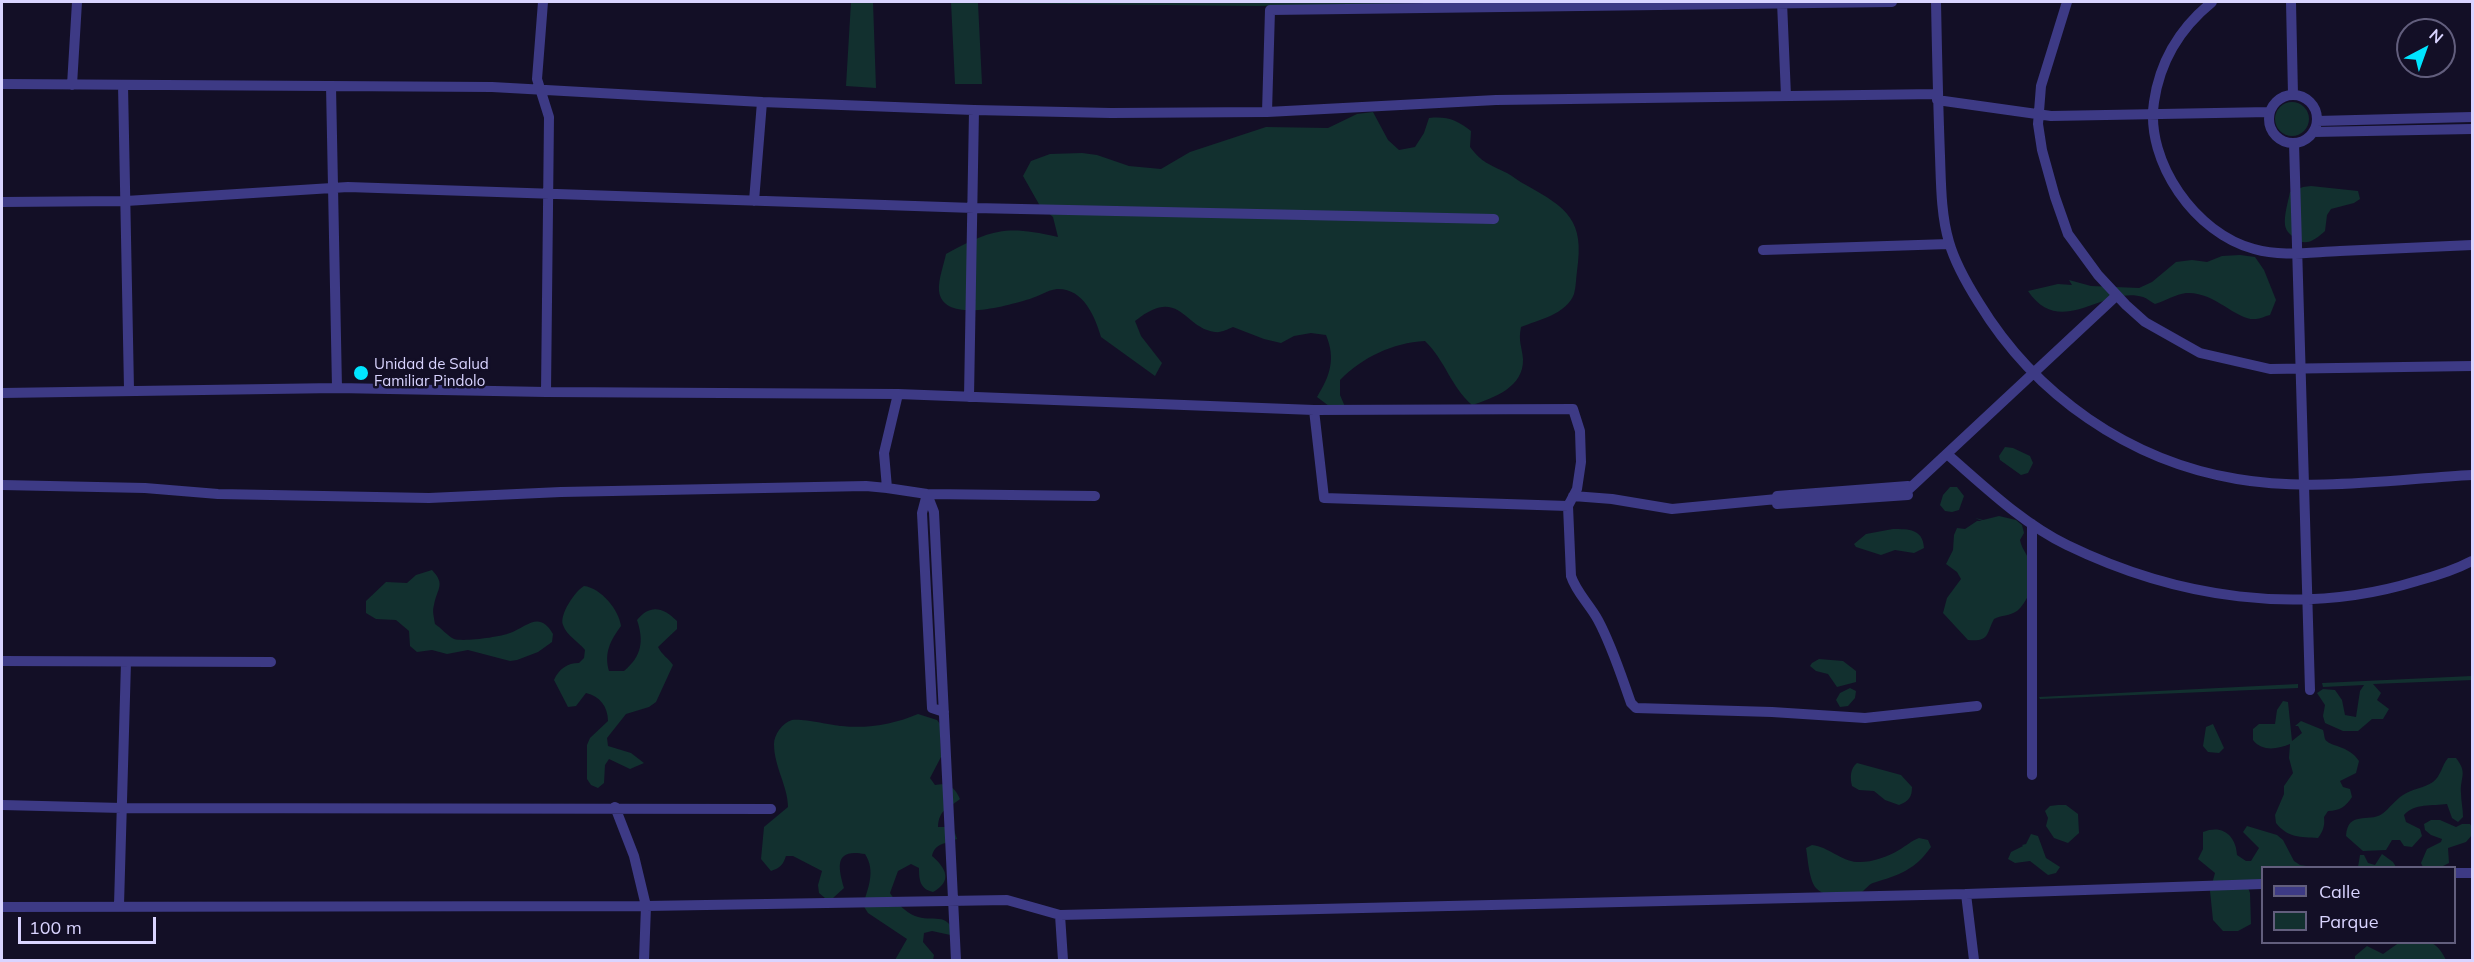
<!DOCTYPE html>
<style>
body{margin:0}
#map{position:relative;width:2474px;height:962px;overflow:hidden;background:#130f26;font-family:Mulish,sans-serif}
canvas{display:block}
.frame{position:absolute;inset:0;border:3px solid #d9d4ff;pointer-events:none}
.legend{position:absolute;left:2261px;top:866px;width:195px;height:78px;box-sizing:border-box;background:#130f26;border:2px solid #625e7d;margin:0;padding:8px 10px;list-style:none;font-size:18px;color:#d9d4ff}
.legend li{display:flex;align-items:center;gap:12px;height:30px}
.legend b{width:30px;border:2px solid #625e7d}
.north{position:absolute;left:2396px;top:18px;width:60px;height:60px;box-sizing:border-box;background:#130f26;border:2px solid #625e7d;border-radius:50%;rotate:41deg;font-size:16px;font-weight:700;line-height:24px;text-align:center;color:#d9d4ff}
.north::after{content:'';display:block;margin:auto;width:21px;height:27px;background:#00e5ff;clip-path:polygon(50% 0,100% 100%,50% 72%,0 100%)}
.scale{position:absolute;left:18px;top:917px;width:138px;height:27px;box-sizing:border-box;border:3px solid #d9d4ff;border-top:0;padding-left:8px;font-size:18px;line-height:21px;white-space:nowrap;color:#d9d4ff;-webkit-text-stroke:4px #130f26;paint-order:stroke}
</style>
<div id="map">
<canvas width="2474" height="962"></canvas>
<div class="frame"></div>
<ul class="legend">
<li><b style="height:8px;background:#3d3a85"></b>Calle</li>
<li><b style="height:16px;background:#12302f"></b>Parque</li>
</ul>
<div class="north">N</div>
<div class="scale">100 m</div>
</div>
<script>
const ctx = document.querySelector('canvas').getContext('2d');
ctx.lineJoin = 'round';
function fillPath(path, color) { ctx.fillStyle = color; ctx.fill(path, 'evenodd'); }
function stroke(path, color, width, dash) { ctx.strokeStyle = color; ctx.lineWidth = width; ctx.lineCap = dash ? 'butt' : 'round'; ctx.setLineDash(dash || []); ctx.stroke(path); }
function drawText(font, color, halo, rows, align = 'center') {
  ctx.font = font + ' Mulish,sans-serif'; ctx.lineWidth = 5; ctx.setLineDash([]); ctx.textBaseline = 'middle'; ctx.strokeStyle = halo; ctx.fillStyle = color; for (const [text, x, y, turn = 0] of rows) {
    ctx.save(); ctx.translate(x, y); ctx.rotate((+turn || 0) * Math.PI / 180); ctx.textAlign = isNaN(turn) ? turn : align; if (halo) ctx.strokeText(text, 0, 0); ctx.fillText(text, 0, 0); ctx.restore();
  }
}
const green = new Path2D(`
 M851,2H873L876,88L846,86Z
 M951,2H1516L1257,6L978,3L982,84H955Z
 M2275 119a17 17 0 1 1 34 0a17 17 0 1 1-34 0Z
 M1373,112L1388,140L1399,150L1415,147L1424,133L1429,118C1447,116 1457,120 1471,131L1470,147C1482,163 1489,164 1507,173C1513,176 1519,182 1526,185C1567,208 1585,220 1577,271C1576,278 1576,287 1574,294C1567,314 1538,320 1521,327C1518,342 1522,346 1523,359C1524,387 1494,398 1472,405C1451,387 1445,360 1425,341C1392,343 1363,357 1340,380V395L1346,409L1329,406L1317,397C1330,376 1336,359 1326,335L1311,333L1294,336L1281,343L1264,339L1233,327C1228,329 1221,333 1215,332C1183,328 1180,285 1135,321L1141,336L1162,363L1155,376L1101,337C1095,316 1083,288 1057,289C1047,290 1036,298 1026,300C1006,306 943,324 939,291C938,280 944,264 946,254C992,229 1006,225 1058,237L1053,217L1040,206L1023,176L1031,161L1050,154L1082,153L1097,155L1129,166L1161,169L1190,152L1266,127L1328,128L1357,114Z
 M2311,186L2358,191L2360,199L2354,203L2331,209L2327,215L2325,231C2315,240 2305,248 2293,237C2289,233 2286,231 2285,225C2284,215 2288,202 2290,192L2303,187Z
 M2240,255L2255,257L2264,270L2276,300L2270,315C2265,316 2260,319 2256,319C2236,321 2215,291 2186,293C2176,294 2165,301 2155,304C2151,302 2147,298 2143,297C2104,285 2061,340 2028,291L2058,284L2072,285L2069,280L2091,286L2139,288L2152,282L2176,262L2192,260L2207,262L2222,256Z
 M2005,447L2013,448L2030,456L2033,463L2028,473L2021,475L2000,460L1999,456Z
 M1950,487H1957L1964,496L1959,510L1952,512L1945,511L1940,505L1943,495Z
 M1999,516L2016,520L2022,525L2024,533L2020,540C2022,551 2031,559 2034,569C2037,581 2026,604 2017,611C2010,616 2001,615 1994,619C1986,634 1990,642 1968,640L1943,613L1947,598L1961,579L1957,572L1946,564L1953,550L1954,535L1957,528L1965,529L1977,521H1982L1975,518L1983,520Z
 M1893,529C1909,529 1923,529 1924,548L1914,553L1895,550L1881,555L1856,547L1854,544L1866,534Z
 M432,570C446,585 437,588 434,605C432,611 434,617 435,624C441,628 448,636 454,639C464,642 500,637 510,633C527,627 539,610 553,634L552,642L538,652L517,660L510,661L468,650L447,654L432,650L417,652L410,646L409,631L396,620L376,619L366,613V601L386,582L407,583L416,575Z
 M584,586C601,588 619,610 621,626C610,641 604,653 609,671H624C642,656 644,641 637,620C650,604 663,607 677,621V629L658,647C662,655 668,658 673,665L656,702L649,707L626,714L607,738L608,746L631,753L644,763L630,769L609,759L605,765L604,783L598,788L591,785L587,779V745L590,738L608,721C608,707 600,696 586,693L576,706L568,707L554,680C559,669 567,663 579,663L584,658L585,650C579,642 566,635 563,625C559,615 575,591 584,586Z
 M1819,659L1843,661L1856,671V682L1837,687L1828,674L1816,671L1810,666L1812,663Z
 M2472,676V680L2373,684L2381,693L2377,700L2389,709L2383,719H2372L2358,731H2343L2325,723L2323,716L2325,705L2317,693L2323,689L2335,690L2342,700L2345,715L2356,717L2360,691L2364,685L2323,687L2322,683Z
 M2298,684V688L2040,699L2039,697Z
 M1850,688L1856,691L1855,698L1848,706L1840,707L1836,700L1840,693Z
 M2283,701L2288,702L2292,741L2302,733L2298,726H2295L2301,721L2323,730C2324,733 2324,736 2325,739C2329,747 2349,745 2359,761L2356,773L2340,781L2343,787L2350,789L2352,797C2346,806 2340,811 2328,811L2324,817C2325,826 2323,831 2318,838C2300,837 2288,838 2276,823L2275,815L2284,794V786L2293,773L2289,758L2290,744C2278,749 2262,752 2253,740V729L2259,724H2275L2277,710Z
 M918,714L937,720L940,724L941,757L930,778L935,785C948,782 955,787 960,799C948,809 939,809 938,827H946L954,830L957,839C945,844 935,843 932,856C946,868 953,881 933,892C920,889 919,880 919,868L911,864L898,871L890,893C896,902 905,912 915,916C932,923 948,910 955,936L932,931L924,933L923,942L934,955L933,960H895L907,939L868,913L863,905C868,888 876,871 865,854C834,848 838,867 844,888L833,898H825L819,893L818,885L822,871L793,856H786C783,865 780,868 771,871L761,859L764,827L788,807C788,786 774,767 774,744C774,735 782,723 792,720C801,718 831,725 842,726C867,729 895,724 918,714Z
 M2213,724L2224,748L2219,753L2208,752L2203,746L2206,727Z
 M2448,758H2456C2468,773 2460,777 2461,793C2461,801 2463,809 2463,817L2458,822L2452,818L2447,804C2433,806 2414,803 2404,815L2406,822L2420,829L2422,836L2412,847L2404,846L2400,840H2392L2386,850L2363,851L2346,836C2348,810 2368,823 2382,814C2389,809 2395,800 2403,795C2412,789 2424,788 2433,782C2441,776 2442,765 2448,758Z
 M1857,763L1901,775L1912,787C1912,797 1909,801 1899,805L1885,800L1874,791L1859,790L1852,786C1850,777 1850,769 1857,763Z
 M2058,805H2066L2078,814L2079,833L2068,843L2054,838L2046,826L2048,818L2045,811L2050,806Z
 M2431,820H2440L2456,827L2462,824H2470L2472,827V835L2466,842L2448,848L2449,863L2441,867H2423L2421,863L2427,849L2441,842L2442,839L2431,835L2425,830L2424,824Z
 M2247,826L2277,835L2283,840L2294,861L2300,865L2313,867L2262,868V885H2247L2250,893L2251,924L2238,931H2223L2213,920L2210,891L2215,873L2198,859L2203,849V832C2223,824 2236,836 2237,855L2246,861H2251L2259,848L2243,832Z
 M2031,834L2038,836L2046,858L2060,867L2056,873L2048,875L2030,861L2015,863L2008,859L2011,852L2023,846L2022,845L2026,844Z
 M1919,838L1928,840L1931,847C1915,870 1899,875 1873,883C1868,885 1866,889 1862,892C1850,899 1828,899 1817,889C1809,882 1808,859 1806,848L1812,845C1829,847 1841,861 1857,862C1870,863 1887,857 1899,850C1906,846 1911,841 1919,838Z
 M2382,854L2393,862L2396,867H2358L2360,855H2364L2368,863L2375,865Z
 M2400,942C2425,942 2434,936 2446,960H2355V956L2367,946L2383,954Z`);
const street = new Path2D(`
 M543,2L537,79L549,117L546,392
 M1782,2L1786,96
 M1936,2C1937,53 1938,104 1940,156C1941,184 1941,215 1949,242C1955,263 1967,284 1979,303C2035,395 2129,461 2237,479C2311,492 2397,479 2472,475
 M2067,2L2041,86L2038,124L2042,150L2055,197L2068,234L2098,275L2126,305L2145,322L2200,353L2270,369L2472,366
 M2212,2C2180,28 2160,60 2154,102C2145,162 2196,234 2254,249C2282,257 2311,252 2340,251C2384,249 2428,247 2472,245
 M2291,2L2293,95
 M2,84L492,87L762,102L974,110L1111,113L1267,112L1496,100L1937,94
 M72,85L77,2
 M123,85L129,389
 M331,86L337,388
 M2269 119a24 24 0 1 1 48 0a24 24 0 1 1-48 0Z
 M1937,100L2051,116L2270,112
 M1267,112L1270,10L1892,2
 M2317,121L2472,117
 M2313,132L2472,129
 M2294,143L2310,690
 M754,201L762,102
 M2,202L126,201L348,187L974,208L1494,219
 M1763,250L1949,244
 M2,393L337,388L546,392L898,394L1314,410L1573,409L1580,431L1581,462L1577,489L1568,506L1571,576C1576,592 1590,605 1598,620C1612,646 1621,675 1631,703L1636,708L1772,712L1865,718L1977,706
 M898,394L884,453L887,488L927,494L1095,496
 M969,397L974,110
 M1314,410L1324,498L1568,506
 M1947,454C1984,486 2022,523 2067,545C2176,598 2300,617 2417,581C2436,576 2455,570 2472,561
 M2,485L145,488L218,494L429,498L561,492L866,486L887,488
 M1908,490L2116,296
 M927,494L934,512L956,960
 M927,494L922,513L932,708L944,712
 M1573,496L1612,499L1672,509L1777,499
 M1777,496L1908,486
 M1777,504L1908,495
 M2032,524V775
 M2,661L271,662
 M2,805L122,808L771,809
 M615,807L634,856L646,906L644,960
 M2454,873H2472
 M1966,894L1974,960
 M119,905L126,662
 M2,907L646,906L1007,900L1060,915L1966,894L2262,884
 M1060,915L1063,960`);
const markers = [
 [361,373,8,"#00e5ff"]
];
const poiNames = [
 ["Unidad de Salud",374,364],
 ["Familiar Pindolo",374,381]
];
fillPath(green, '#12302f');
stroke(street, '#3d3a85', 10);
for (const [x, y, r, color] of markers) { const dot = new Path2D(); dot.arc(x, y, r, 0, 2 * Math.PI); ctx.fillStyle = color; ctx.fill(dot); stroke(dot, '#130f26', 2); }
drawText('15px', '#d9d4ff', '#130f26', poiNames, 'left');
</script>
